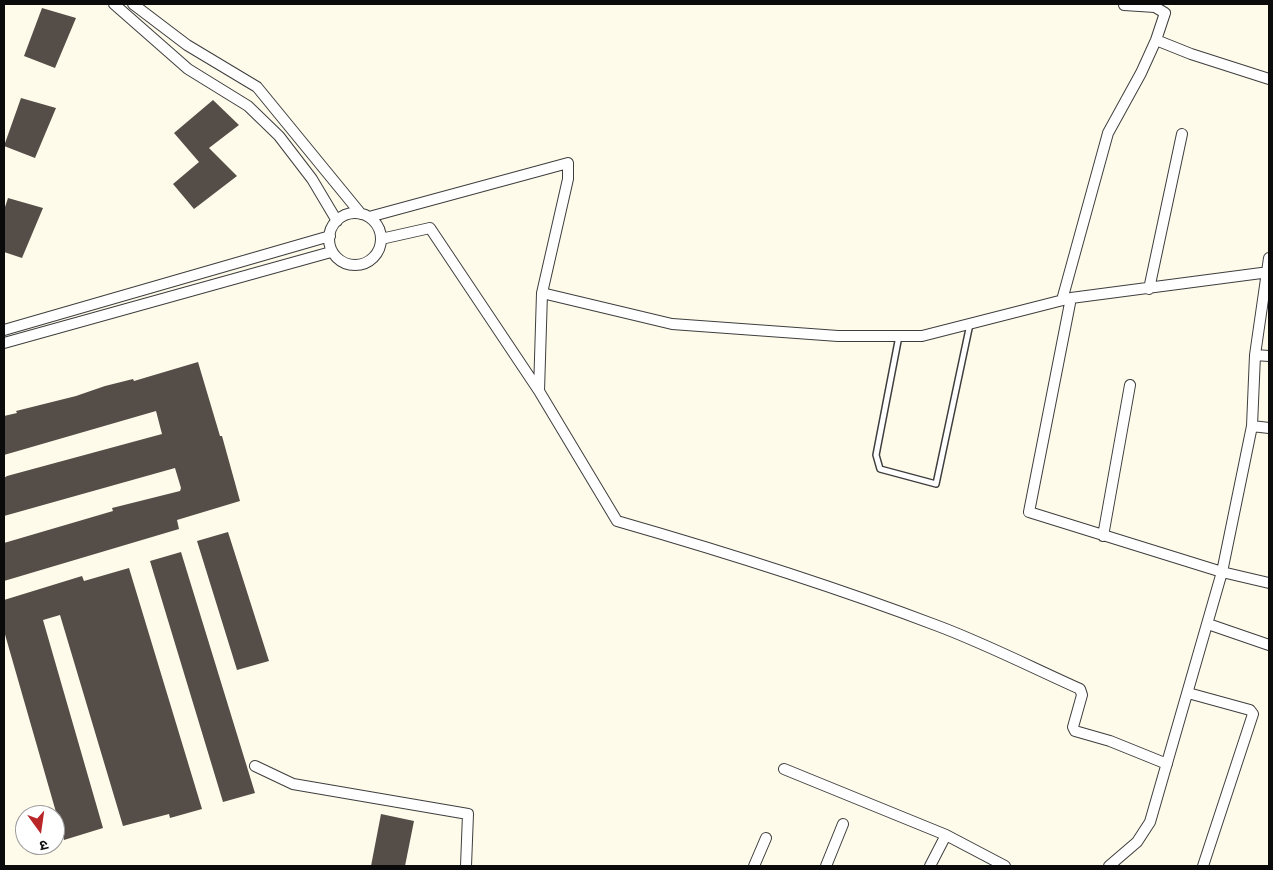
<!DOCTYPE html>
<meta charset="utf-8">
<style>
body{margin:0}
#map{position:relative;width:1273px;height:870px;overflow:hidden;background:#fffbea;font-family:Georgia,"Noto Sans Devanagari",serif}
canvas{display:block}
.frame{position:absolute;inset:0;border:5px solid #0b0b0b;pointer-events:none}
.north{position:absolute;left:15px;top:805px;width:50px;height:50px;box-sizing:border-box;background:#fff;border:1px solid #9d9d9d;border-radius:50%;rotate:166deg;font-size:14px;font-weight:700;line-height:20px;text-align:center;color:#0b0b0b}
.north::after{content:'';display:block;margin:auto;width:18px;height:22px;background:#b82628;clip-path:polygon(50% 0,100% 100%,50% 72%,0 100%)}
</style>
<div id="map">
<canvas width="1273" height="870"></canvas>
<div class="frame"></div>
<div class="north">उ</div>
</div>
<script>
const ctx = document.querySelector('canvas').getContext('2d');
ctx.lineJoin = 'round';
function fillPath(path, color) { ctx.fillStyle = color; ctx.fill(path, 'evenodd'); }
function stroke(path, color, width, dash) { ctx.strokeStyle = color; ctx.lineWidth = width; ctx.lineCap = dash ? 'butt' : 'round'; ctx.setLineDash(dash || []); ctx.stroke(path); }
const building = new Path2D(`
 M42,8L76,18L55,68L24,56Z
 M21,98L56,108L35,158L4,146Z
 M213,100L239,125L209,148L237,176L194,209L173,184L199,162L174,133Z
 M8,198L43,208L22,258L4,252V210Z
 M198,362L220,436H222L240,501L177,520L179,529L4,581V543L113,511L112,508L180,491L181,488L175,468L4,516V478L7,476L162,434L156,411L4,455V416L17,413L16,411L76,396L105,386L133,379L134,381Z
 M228,532L269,661L237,670L197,541Z
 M181,552L255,793L223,802L150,561Z
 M129,568L202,809L170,818L169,814L123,826L60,615L43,620L103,828L64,840L4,631V600L82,576L84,581Z
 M381,814L414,821L405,866H371Z`);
const service = new Path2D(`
 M899,336L876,455L880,469L936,484L970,324`);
const minor = new Path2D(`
 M114,4L188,69L248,106L279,136L312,179L337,221
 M133,4L187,45L257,87L361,214
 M1156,40L1191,54L1269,79
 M329 239a26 26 0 1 1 52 0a26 26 0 1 1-52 0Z
 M369,217L568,163V179L542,293L539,391L617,521C725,552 833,586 938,626C986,644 1033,668 1080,689L1082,695L1073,727L1075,731L1110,741L1167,764
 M381,239L430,228L539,391
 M1149,289L1182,134
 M542,293L672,324L838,336H922L1071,298L1269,272
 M1071,298L1029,512L1222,572L1269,583
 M1062,300L1108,133L1141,73L1156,40L1165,13L1155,7L1124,5
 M4,330L330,236
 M4,343L331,252
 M1255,355L1269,356
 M1252,426L1269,428
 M1103,536L1130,385
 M1208,624L1269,645
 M1188,693L1250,710L1253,714L1203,866
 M255,766L293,784L468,814L466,866
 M784,769L946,835L1005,866
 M754,866L766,838
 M826,866L843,824
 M930,866L946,835
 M1109,866L1137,842L1150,822L1222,572L1252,426L1255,355L1269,258`);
fillPath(building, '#544d48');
stroke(service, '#3e3e3e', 8);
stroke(minor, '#3e3e3e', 12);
stroke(service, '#fff', 5);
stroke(minor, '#fff', 10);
</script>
